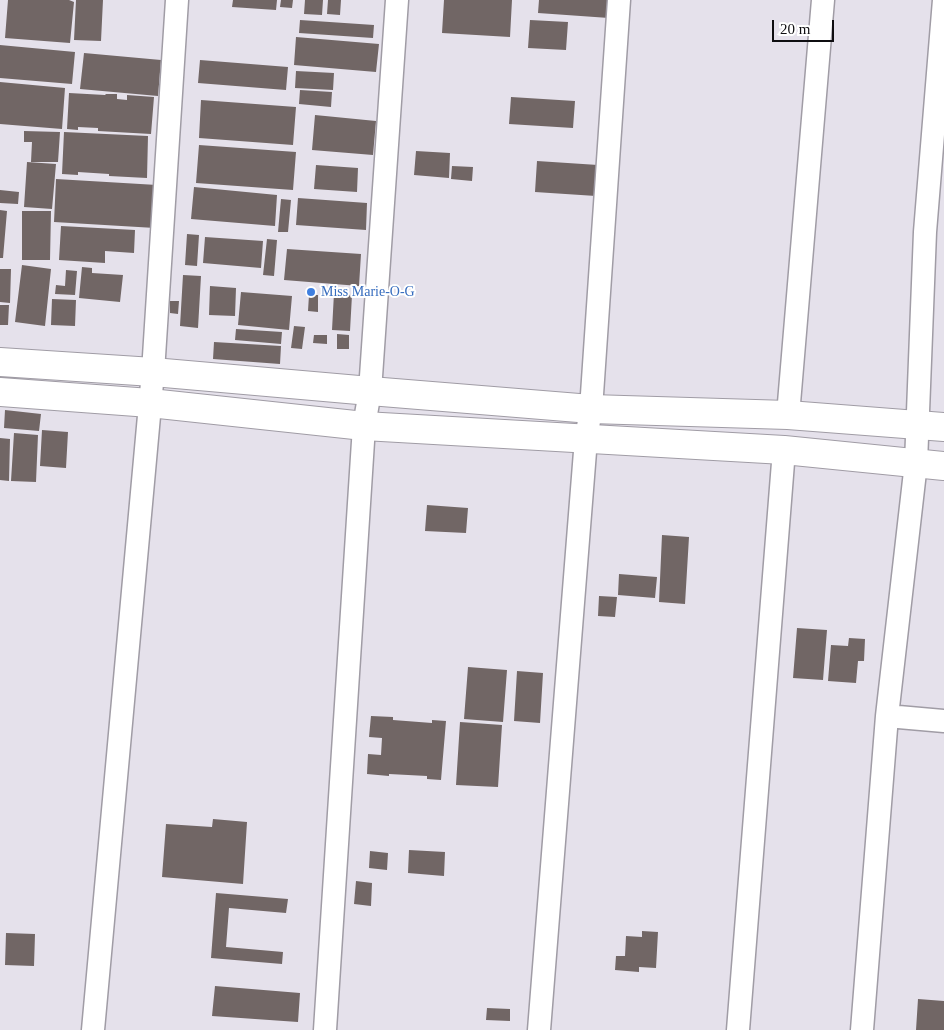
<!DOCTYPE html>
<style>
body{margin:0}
#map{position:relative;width:944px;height:1030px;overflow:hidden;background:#e5e1eb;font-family:"Times New Roman",serif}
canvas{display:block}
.scale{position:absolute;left:772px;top:20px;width:62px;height:22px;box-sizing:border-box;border:2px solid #0f0e11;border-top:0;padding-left:6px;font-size:15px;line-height:18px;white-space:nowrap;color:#0f0e11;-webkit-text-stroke:4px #fff;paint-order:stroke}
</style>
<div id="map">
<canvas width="944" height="1030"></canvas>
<div class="scale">20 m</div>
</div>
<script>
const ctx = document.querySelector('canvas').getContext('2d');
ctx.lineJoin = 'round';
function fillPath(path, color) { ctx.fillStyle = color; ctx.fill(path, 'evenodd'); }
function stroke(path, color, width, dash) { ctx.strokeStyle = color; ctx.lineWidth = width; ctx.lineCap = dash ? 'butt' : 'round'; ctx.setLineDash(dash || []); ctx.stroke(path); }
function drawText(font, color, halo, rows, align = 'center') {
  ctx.font = font + ' "Times New Roman",serif'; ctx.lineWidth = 4; ctx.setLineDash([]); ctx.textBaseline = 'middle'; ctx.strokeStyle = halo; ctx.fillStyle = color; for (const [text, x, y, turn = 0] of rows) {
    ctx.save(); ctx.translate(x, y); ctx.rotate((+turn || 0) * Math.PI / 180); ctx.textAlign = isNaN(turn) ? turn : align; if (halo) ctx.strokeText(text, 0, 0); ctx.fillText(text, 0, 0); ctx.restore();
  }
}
const building = new Path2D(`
 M8,0H69L74,2L70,43L5,38Z
 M76,0H103L101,41L74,40Z
 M233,0H277L276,10L232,7Z
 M281,0H293L292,8L280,7Z
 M305,0H323L322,15L304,14Z
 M328,0H341L340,15L327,14Z
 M444,0H512L510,37L442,33Z
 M539,0H610L609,18L538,13Z
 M300,20L374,25L373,38L299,33Z
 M530,20L568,22L566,50L528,48Z
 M296,37L379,44L376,72L294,65Z
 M0,45L75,52L72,84L0,78Z
 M84,53L161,60L158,96L80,89Z
 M200,60L288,67L286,90L198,83Z
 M296,71L334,73L333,90L295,88Z
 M0,82L65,88L62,129L0,124Z
 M300,90L332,92L331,107L299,104Z
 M69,93L105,95L106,94H117V99L127,100V95L154,97L151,134L98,131V128L78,127V130L67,129Z
 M511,97L575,101L573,128L509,124Z
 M201,100L296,107L293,145L199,138Z
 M315,115L376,121L373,155L312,150Z
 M24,131L60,132L58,162H31L32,142H24Z
 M64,132L148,136L147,178L109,176V174L78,172V175L62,174Z
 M199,145L296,152L293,190L196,183Z
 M416,151L450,153L449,178L414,175Z
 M537,161L598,165L596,196L535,192Z
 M27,162L56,164L52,209L24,207Z
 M316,165L358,168L357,192L314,189Z
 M452,166L473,167L472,181L451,179Z
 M56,179L157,185L155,228L54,222Z
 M194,187L277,195L275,226L191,219Z
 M0,190L19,192L18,204L0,203Z
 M298,198L367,203L366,230L296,225Z
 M281,199L291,200L288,232H278Z
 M0,210L7,211L3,258H0Z
 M22,211H51L50,260H22Z
 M61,226L135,230L134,253L105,251V263L59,260Z
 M187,234L199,235L197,266L185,265Z
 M205,237L263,241L261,268L203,263Z
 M267,239L277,240L274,276L263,275Z
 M287,249L361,254L359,286L284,280Z
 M22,265L51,269L45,326L15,322Z
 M82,267L92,268V273L123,275L120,302L79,298Z
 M0,269H11L10,303L0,302Z
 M66,270L77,271L75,295L55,294L56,285L65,286Z
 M183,275L201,276L198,328L180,326Z
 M210,286L236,288L235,316L209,315Z
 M241,292L292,296L289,330L238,325Z
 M334,293L352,295L350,331L332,330Z
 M309,295H318V312L308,311Z
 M52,299L76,300L75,326L51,325Z
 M170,301H179L178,314L170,313Z
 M0,305H9L8,325H0Z
 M294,326L305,327L302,349L291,348Z
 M236,329L282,332L281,344L235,340Z
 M337,334L349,335V349H337Z
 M314,335H327V344L313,343Z
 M214,342L281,346L280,364L213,359Z
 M5,410L41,414L39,431L4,428Z
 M42,430L68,432L66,468L40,466Z
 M14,433L38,435L36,482L11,481Z
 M0,438L10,439L9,481L0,480Z
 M427,505L468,508L466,533L425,531Z
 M662,535L689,537L685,604L659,602Z
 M619,574L657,577L655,598L618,595Z
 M599,596L617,597L615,617L598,616Z
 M797,628L827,630L823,680L793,678Z
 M849,638L865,639L864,661H858L856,683L828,681L831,645L848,646Z
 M468,667L507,670L503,722L464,719Z
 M517,671L543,673L540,723L514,721Z
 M371,716L393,717V720L432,723V720L446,721L441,780L427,779V776L389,774V776L367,774L368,754L381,755L382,738L369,737Z
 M460,722L502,725L498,787L456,785Z
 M213,819L247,822L243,884L162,877L166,824L212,827Z
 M409,850L445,852L444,876L408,873Z
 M370,851L388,853L387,870L369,868Z
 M356,881L372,883L371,906L354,904Z
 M216,893L288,899L286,913L229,908L226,947L283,952L282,964L211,958Z
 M642,931L658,932L656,968L639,967V972L615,970L616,956H625L626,936L642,937Z
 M6,933L35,934L34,966L5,965Z
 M215,986L300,993L298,1022L212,1016Z
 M918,999L944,1001V1030H916Z
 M487,1008L510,1009V1021L486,1020Z`);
const minor = new Path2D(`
 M788,415L823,0
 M887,716L944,721
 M93,1030L153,372L177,0
 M325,1030L364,426L370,391L397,0
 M539,1030L586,439L591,409L619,0
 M738,1030L784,450
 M862,1030L887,716L916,463L925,232L944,0`);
const secondary = new Path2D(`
 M0,362L153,372L370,391L591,409L788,415L944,427
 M0,392L150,403L364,426L784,450L944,466`);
const markers = [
 [311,292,5,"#3f7fe0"]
];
const shopNames = [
 ["Miss Marie-O-G",321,292]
];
fillPath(building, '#716665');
stroke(minor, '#a09ca5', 25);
stroke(secondary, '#a09ca5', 30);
stroke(minor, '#fff', 22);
stroke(secondary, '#fff', 28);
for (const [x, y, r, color] of markers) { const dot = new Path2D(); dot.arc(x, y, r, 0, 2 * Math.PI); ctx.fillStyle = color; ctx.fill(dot); stroke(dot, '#fff', 2); }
drawText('14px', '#366cbe', '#fff', shopNames, 'left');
</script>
